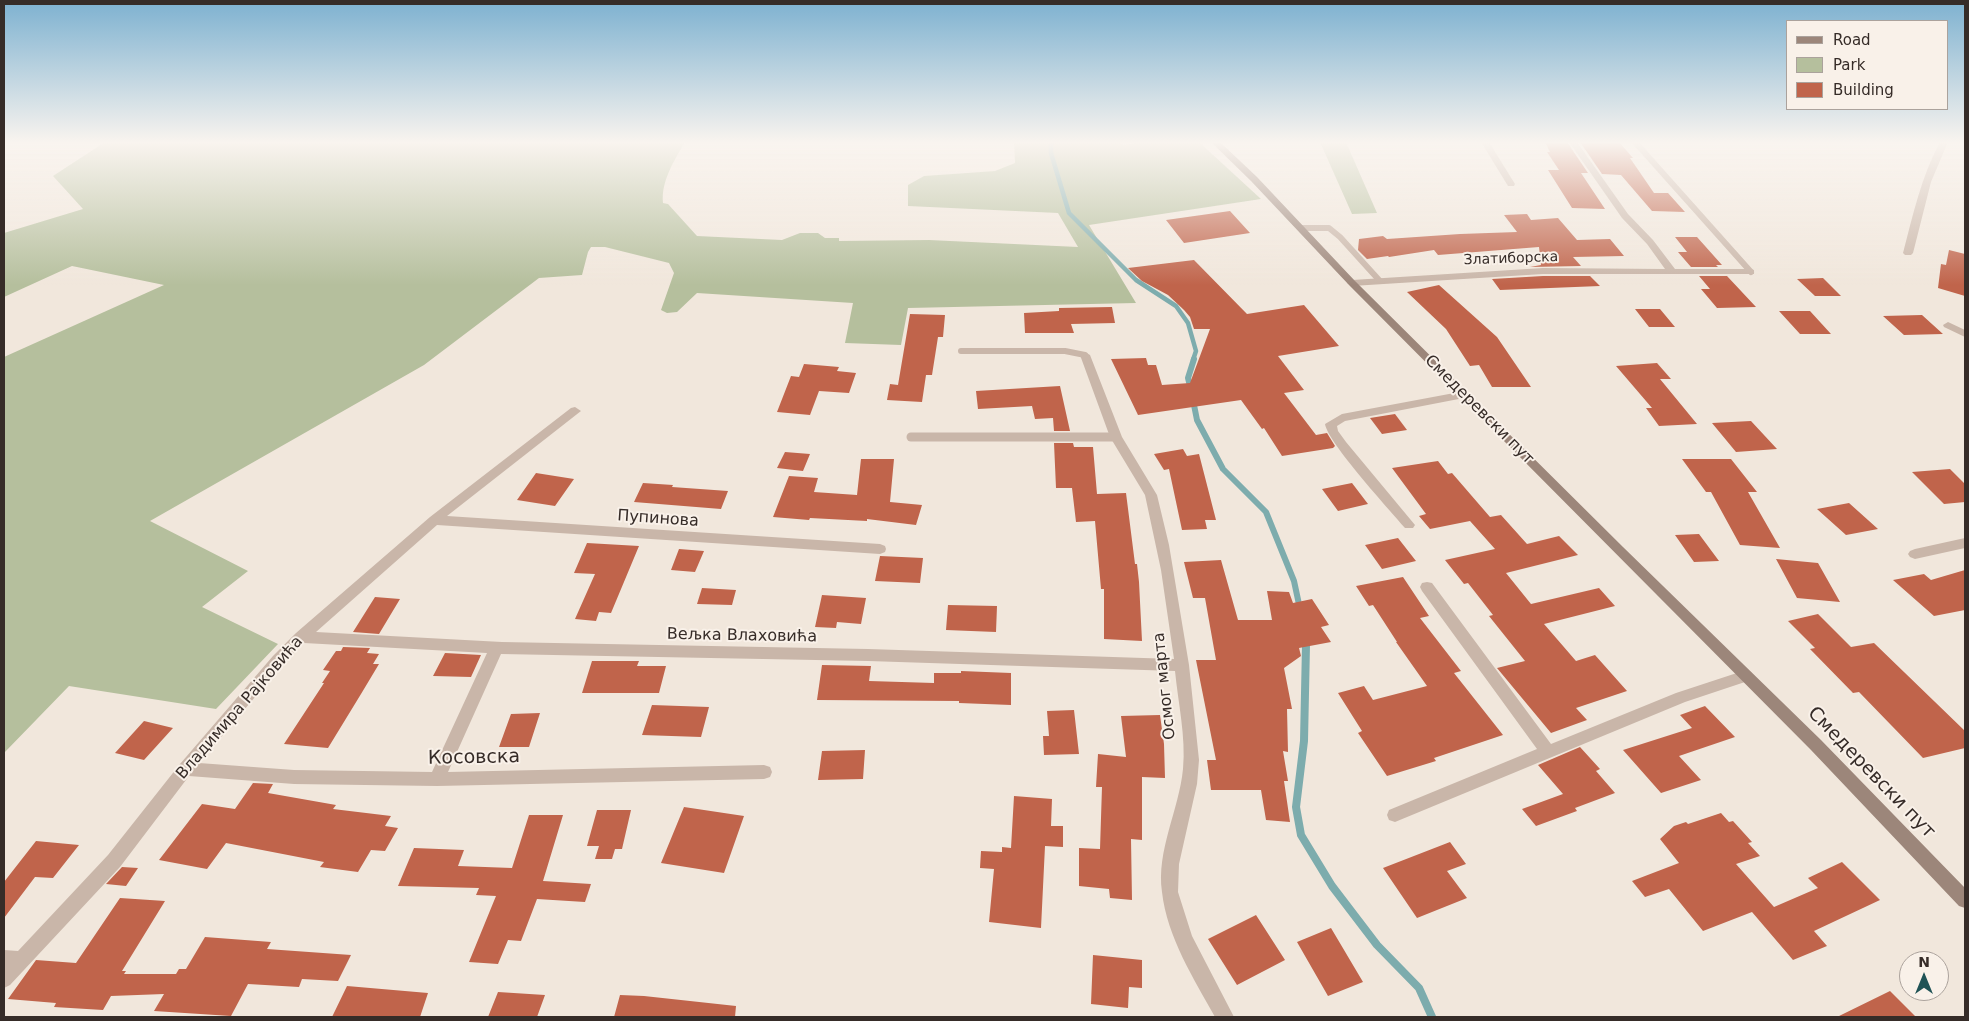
<!DOCTYPE html>
<meta charset="utf-8">
<style>
body{margin:0}
#map{position:relative;width:1969px;height:1021px;overflow:hidden;background:#f1e7dc;font-family:"DejaVu Sans",sans-serif}
canvas{display:block}
.frame{position:absolute;inset:0;border:5px solid #362c28;pointer-events:none}
.legend{position:absolute;left:1786px;top:20px;width:162px;height:90px;box-sizing:border-box;background:#f9f1e9;border:1px solid #aba29c;margin:0;padding:6px 9px;list-style:none;font-size:15px;color:#362c28}
.legend li{display:flex;align-items:center;gap:10px;height:25px}
.legend b{width:25px;border:1px solid #aba29c}
.north{position:absolute;left:1899px;top:951px;width:50px;height:50px;box-sizing:border-box;background:#f9f1e9;border:1px solid #aba29c;border-radius:50%;rotate:0deg;font-size:14px;font-weight:700;line-height:20px;text-align:center;color:#362c28}
.north::after{content:'';display:block;margin:auto;width:18px;height:22px;background:#205356;clip-path:polygon(50% 0,100% 100%,50% 72%,0 100%)}
</style>
<div id="map">
<canvas width="1969" height="1021"></canvas>
<div class="frame"></div>
<ul class="legend">
<li><b style="height:6px;background:#9c867a"></b>Road</li>
<li><b style="height:14px;background:#b5bf9d"></b>Park</li>
<li><b style="height:14px;background:#c0644b"></b>Building</li>
</ul>
<div class="north">N</div>
</div>
<script>
const ctx = document.querySelector('canvas').getContext('2d');
ctx.lineJoin = 'round';
function fillPath(path, color) { ctx.fillStyle = color; ctx.fill(path, 'evenodd'); }
function stroke(path, color, width, dash) { ctx.strokeStyle = color; ctx.lineWidth = width; ctx.lineCap = dash ? 'butt' : 'round'; ctx.setLineDash(dash || []); ctx.stroke(path); }
function drawText(font, color, halo, rows, align = 'center') {
  ctx.font = font + ' "DejaVu Sans",sans-serif'; ctx.lineWidth = 4; ctx.setLineDash([]); ctx.textBaseline = 'middle'; ctx.strokeStyle = halo; ctx.fillStyle = color; for (const [text, x, y, turn = 0] of rows) {
    ctx.save(); ctx.translate(x, y); ctx.rotate((+turn || 0) * Math.PI / 180); ctx.textAlign = isNaN(turn) ? turn : align; if (halo) ctx.strokeText(text, 0, 0); ctx.fillText(text, 0, 0); ctx.restore();
  }
}
const green = new Path2D(`
 M105,142H685C674,161 661,181 663,203L668,204L697,236L782,240L800,233H818L825,238H839V241L929,240L1078,247L1058,213L908,206V185L924,176L995,171L1015,163L1014,142H1117L1124,145L1141,142H1199L1261,199L1089,225L1136,303L908,308L901,345L845,343L853,303L697,293L677,312L667,313L661,310L674,273L669,263L605,247H591L588,252L582,275L539,278L424,365L150,521L248,571L202,607L278,644L216,709L69,686L4,753V357L164,285L72,266L4,297V233L83,209L53,176Z
 M1320,142H1346L1377,213L1352,214Z`);
const streamFar2 = new Path2D(`
 M1051,142V153L1069,213L1136,280L1176,306L1188,323L1196,351L1193,360`);
const streamFar1 = new Path2D(`
 M1191,390L1188,378L1194,359
 M1193,400L1197,420L1223,469L1266,512L1294,581L1300,609
 M1306,646V638`);
const stream = new Path2D(`
 M1306,645L1304,741L1296,807L1301,835L1332,886L1377,945L1419,988L1432,1017`);
const building = new Path2D(`
 M1545,142H1567L1588,173H1581L1605,209L1572,208L1548,170H1559L1547,152H1550Z
 M1580,142H1619L1633,158H1630L1654,193H1668L1685,212L1652,211L1621,175L1602,174Z
 M1230,211L1250,233L1184,243L1166,220Z
 M1527,214L1531,220L1558,218L1577,240L1610,239L1624,256L1573,257L1581,266L1530,267L1541,265L1539,247L1438,255L1434,250L1389,257L1388,256L1367,259L1358,250L1359,239L1383,236L1387,239L1460,234L1517,232L1504,215Z
 M1675,237H1697L1722,265H1716L1718,267H1691L1678,252H1687Z
 M1949,250L1965,254V296L1938,288L1941,264L1946,265Z
 M1194,260L1247,314L1304,305L1339,346L1278,356L1304,390L1284,393L1316,435L1327,433L1335,446L1333,448L1282,456L1264,428L1262,429L1241,400L1138,415L1111,359L1146,358L1148,365H1156L1162,385L1190,383L1210,329H1194L1190,317L1184,310L1168,295L1142,281L1128,268Z
 M1543,276H1590L1600,286L1500,290L1492,279Z
 M1699,276H1727L1756,307L1717,308L1701,289H1710Z
 M1823,278L1841,296H1815L1797,279Z
 M1439,285L1497,337L1531,387H1492L1479,365L1470,366L1446,329L1407,292Z
 M1112,307L1115,323L1071,324L1074,333H1025L1024,313L1059,311V308Z
 M1635,309H1660L1675,327H1649Z
 M1779,311H1810L1831,334H1800Z
 M910,314L945,315L943,337H938L932,375H926L922,402L887,400L890,384L898,385Z
 M1922,315L1943,334L1904,335L1883,316Z
 M1657,363L1671,379H1660L1697,424L1659,426L1646,408H1652L1616,366Z
 M804,364L839,367L837,371L856,373L849,393L819,391L810,415L777,412L791,376L799,377Z
 M1060,386L1070,431H1054L1053,418L1035,419L1032,406L978,409L976,391Z
 M1395,414L1407,430L1382,434L1370,418Z
 M1751,421L1777,449L1736,452L1712,423Z
 M1054,443H1073L1074,447H1093L1097,494L1126,493L1135,564H1137L1139,582L1142,641L1104,639V589H1101L1095,521L1076,522L1072,488H1056Z
 M1183,449L1187,456L1199,454L1216,520H1205L1207,529L1182,530L1169,469L1164,470L1154,454Z
 M785,452L810,454L803,471L777,468Z
 M861,459H894L890,502L922,505L916,525L867,519V521L810,518L809,520L773,517L789,476L818,478L814,492L857,495Z
 M1682,459H1731L1757,492H1748L1780,548L1740,545L1711,492H1706Z
 M1438,461L1448,474L1452,473L1490,517L1501,515L1527,544L1559,536L1578,555L1506,573L1531,604L1599,588L1615,606L1544,624L1576,661L1595,655L1627,691L1576,708L1587,720L1551,733L1497,668L1525,661L1489,616L1493,615L1468,583L1464,584L1445,560L1495,549L1470,521L1430,529L1419,516L1426,514L1392,468Z
 M1950,469L1965,484V502L1944,504L1912,472Z
 M536,473L574,479L555,506L517,500Z
 M643,483L673,485L672,487L728,491L721,509L634,502Z
 M1352,483L1368,504L1338,511L1322,489Z
 M1849,503L1878,529L1846,535L1817,509Z
 M1699,534L1719,561L1694,562L1675,535Z
 M1398,538L1416,561L1382,569L1365,545Z
 M587,543L639,546L611,613L599,612L596,621L575,619L595,574L574,573Z
 M679,549L704,551L695,572L671,570Z
 M880,556L923,558L920,583L875,581Z
 M1776,559L1818,563L1840,602L1797,598Z
 M1221,560L1238,620H1272L1267,591L1289,592L1293,603L1312,599L1329,625L1321,627L1331,642L1299,648L1301,656L1284,668L1292,709H1287L1288,752L1283,751L1288,781H1284L1290,822L1266,820L1261,790H1211L1207,760H1216L1196,660H1216L1205,598H1193L1184,562Z
 M1965,570V610L1934,616L1893,580L1924,574L1931,580Z
 M1403,577L1429,616L1420,618L1461,671L1454,673L1503,735L1434,758L1436,761L1387,776L1358,733L1362,731L1338,693L1364,686L1373,700L1427,686L1396,642H1397L1373,605L1369,606L1356,586Z
 M702,588L736,590L732,605L697,604Z
 M822,595L866,598L861,624L837,622L836,628L815,627Z
 M375,597L400,599L379,634L353,632Z
 M948,605L997,606L996,632L946,630Z
 M1818,614L1851,647L1874,643L1965,731V748L1923,758L1859,692L1853,693L1810,649L1815,648L1788,621Z
 M343,647L370,648L367,653L379,654L373,664H379L361,694L328,748L284,744L324,683H322L330,671L323,670L336,651H341Z
 M445,653L481,655L471,677L433,676Z
 M592,661H639L637,666H666L659,693H582Z
 M822,665L871,666L869,681L934,683V673H961V671L1011,673V705L959,703V701L817,700Z
 M652,705L709,707L701,737L642,735Z
 M1705,706L1735,737L1679,756L1701,780L1661,793L1623,750L1692,728L1680,715Z
 M1074,710L1079,754L1044,755L1043,736H1049L1047,711Z
 M540,713L529,747H499L511,714Z
 M1160,715L1164,744L1165,778L1142,777V840L1131,839L1132,900L1110,898L1109,889L1079,886V848L1100,849L1102,787H1096L1098,754L1126,757L1121,716Z
 M144,721L173,728L144,760L115,753Z
 M1580,747L1600,769L1596,771L1615,793L1575,808L1577,811L1536,826L1522,809L1563,794L1538,765Z
 M865,750L863,779L818,780L822,751Z
 M253,783L273,784L268,793L336,805L333,809L391,816L385,826L398,828L385,851L371,850L358,872L320,867L324,862L226,843L207,869L159,860L202,804L235,809Z
 M1014,796L1052,799L1051,826H1063V847L1045,846L1041,928L989,922L994,869L980,868L981,851L1002,852V847L1011,848Z
 M684,807L744,816L724,873L661,863Z
 M597,810H631L622,849H615L612,859H595L599,846H587Z
 M1721,813L1729,822L1733,821L1752,842L1748,843L1760,856L1736,864L1774,907L1818,888L1808,878L1842,862L1880,900L1814,931L1827,946L1793,960L1752,912L1703,931L1669,889L1645,897L1632,881L1679,863L1660,839L1674,826L1686,822L1688,824Z
 M529,815H563L543,881L591,884L585,902L537,899L521,941L508,940L498,964L469,962L496,896L476,895L479,888L398,886L414,848L464,850L458,866L512,868Z
 M36,841L79,845L53,878L35,877L4,918V882Z
 M1450,842L1466,864L1447,871L1467,898L1417,918L1383,868Z
 M122,867L138,868L126,886L106,884Z
 M120,898L165,901L122,971H126L124,974H176L179,969H186L205,937L271,942L267,949L351,955L338,981L302,979L299,987L248,984L231,1016L154,1011L164,994L111,996L103,1010L54,1007L56,1003L8,999L36,960L76,963Z
 M1256,915L1285,960L1237,985L1208,939Z
 M1331,928L1363,982L1328,996L1297,942Z
 M1093,955L1142,960V988L1129,987L1128,1008L1091,1004Z
 M347,986L428,993L420,1017H332Z
 M1890,991L1916,1017H1837Z
 M498,992L545,995L537,1017H488Z
 M620,995L644,996L736,1006L735,1017H614Z`);
const laneFar1 = new Path2D(`
 M1635,142L1751,272
 M1301,228H1329L1340,237L1379,280
 M961,351H1065L1085,355`);
const lane = new Path2D(`
 M911,437H1116`);
const street = new Path2D(`
 M1481,142H1489L1515,184L1514,186H1508Z
 M1569,142H1577L1628,214L1653,240L1675,269H1751L1754,270V274H1543L1352,286L1347,283L1352,280L1543,268L1665,269L1647,244L1622,218Z
 M1940,142H1948L1931,182L1913,253L1911,255H1905L1903,253C1913,215 1921,177 1940,142Z
 M1948,322L1965,330V337L1944,327L1943,325Z
 M1085,352L1090,355L1122,437L1157,495L1169,545L1189,665L1199,760L1197,784L1179,864L1178,892L1192,936L1234,1017H1215C1194,979 1167,937 1162,892C1156,851 1179,810 1183,769C1186,737 1178,702 1175,671L868,661L501,654L448,772L764,765L770,767L772,772L770,777L764,779L437,786L294,784L189,776L120,867L10,985L4,988V950L18,951L108,855L180,764L273,656L296,633L430,517L571,408L575,407L581,411L447,516L880,544L885,546L886,549L885,552L880,554L437,525L316,632L502,642L868,649L1174,659L1161,570L1145,495L1110,437L1080,355ZM304,643L487,653L432,772L294,770L199,763L283,664Z
 M1465,391L1471,395L1469,397L1345,421L1337,426L1338,431L1346,442L1415,525L1413,528H1405C1389,509 1328,443 1325,424L1342,414Z
 M1965,538V548L1915,559L1910,557L1908,554L1910,551L1915,549Z
 M1427,582L1432,583L1551,744L1676,693L1746,670L1751,672L1753,676L1751,680L1685,702L1395,822L1389,820L1387,815L1389,810L1537,749L1422,591L1420,587L1422,583Z`);
const secondary = new Path2D(`
 M1211,142H1220L1257,177L1355,281L1623,547L1821,740L1965,888V908L1959,906L1811,750L1349,285L1251,181Z`);
const farStreetnames = [
 ["Златиборска",1511,259,-2]
];
const streetNames = [
 ["Смедеревски пут",1479,410,45],
 ["Пупинова",658,519,4],
 ["Вељка Влаховића",742,636,1],
 ["Осмог марта",1165,686,-96],
 ["Владимира Рајковића",240,708,-49]
];
const nearStreetnames = [
 ["Косовска",474,758,-1],
 ["Смедеревски пут",1871,773,46]
];
fillPath(green, '#b5bf9d');
stroke(streamFar2, '#7dacad', 4.5);
stroke(streamFar1, '#7dacad', 6);
stroke(stream, '#7dacad', 8);
fillPath(building, '#c0644b');
stroke(laneFar1, '#c9b6a9', 6);
stroke(lane, '#c9b6a9', 9);
fillPath(street, '#c9b6a9');
fillPath(secondary, '#9c867a');
const sky = ctx.createLinearGradient(0, 0, 0, 285);
sky.addColorStop(0, '#7db1d0');
sky.addColorStop(0.5, '#f9f4ef');
sky.addColorStop(1, '#f9f4ef00');
ctx.fillStyle = sky;
ctx.fillRect(0, 0, 1969, 285);
drawText('14px', '#362c28', '#f9f1e9', farStreetnames);
drawText('16px', '#362c28', '#f9f1e9', streetNames);
drawText('19px', '#362c28', '#f9f1e9', nearStreetnames);
</script>
